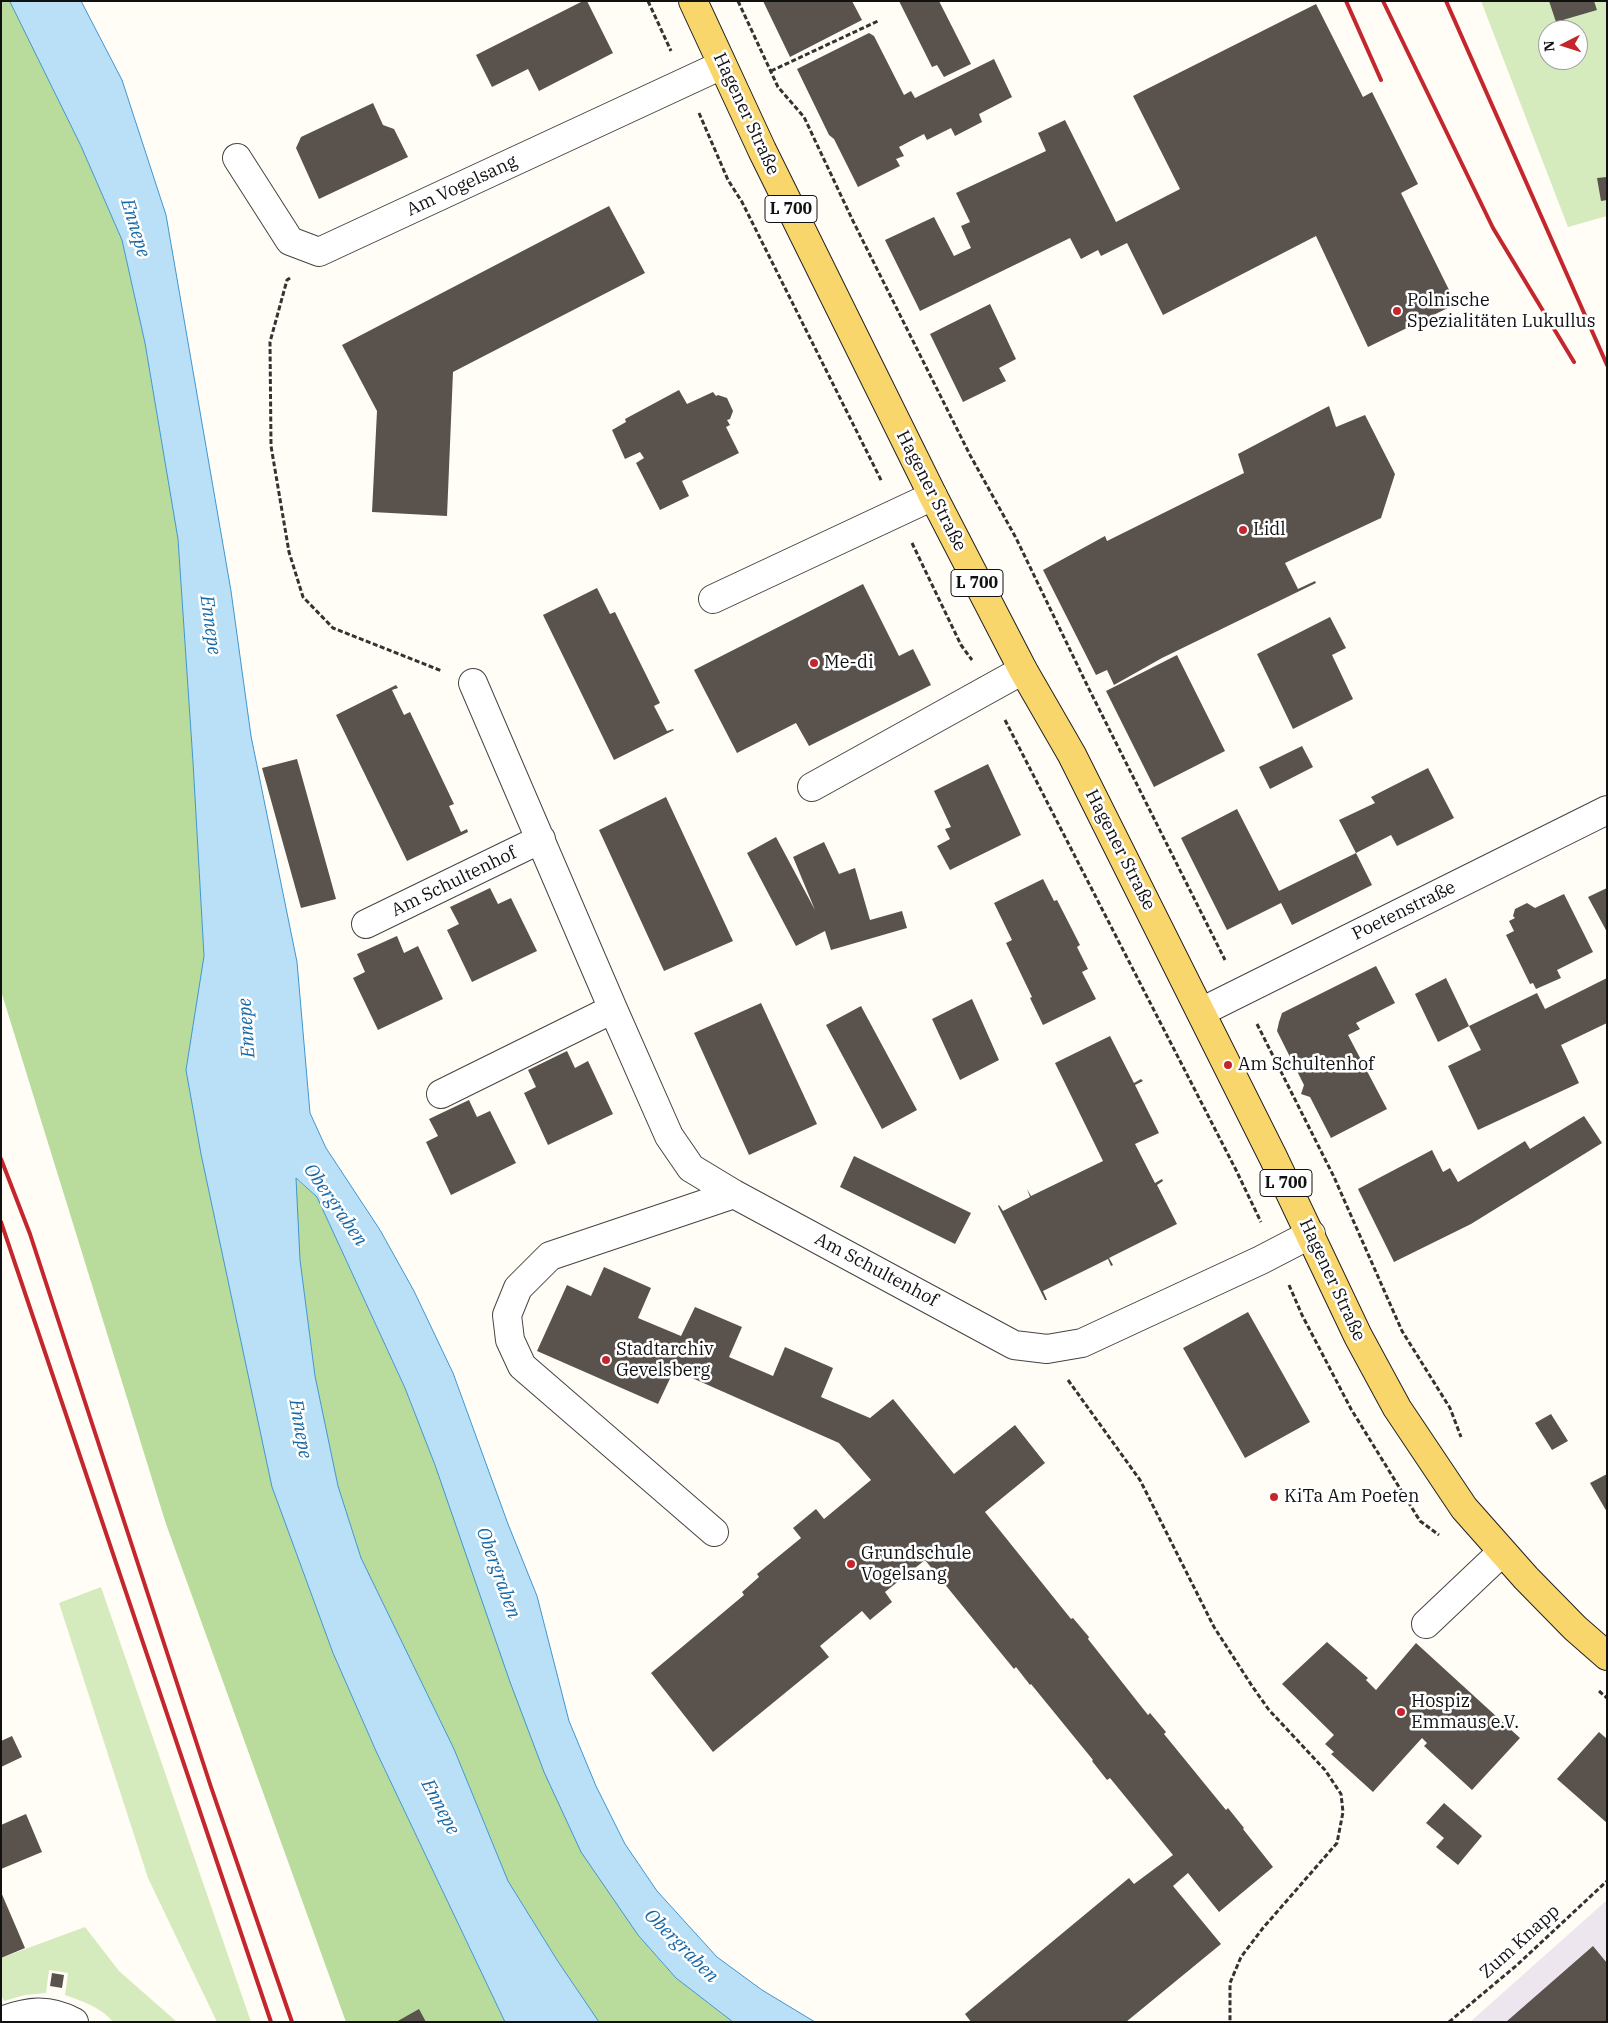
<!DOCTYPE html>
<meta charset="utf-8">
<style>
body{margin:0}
#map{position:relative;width:1608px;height:2023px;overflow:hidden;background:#fffdf5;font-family:"IBM Plex Serif",serif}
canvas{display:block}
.frame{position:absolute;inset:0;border:2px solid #111;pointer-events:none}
.north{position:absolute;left:1538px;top:20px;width:50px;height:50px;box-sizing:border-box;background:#fff;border:1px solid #a0a0a0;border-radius:50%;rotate:265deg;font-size:14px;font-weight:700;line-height:20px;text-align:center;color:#111}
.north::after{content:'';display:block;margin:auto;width:18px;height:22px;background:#c4262e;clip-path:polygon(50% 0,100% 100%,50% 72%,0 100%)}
</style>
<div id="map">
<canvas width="1608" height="2023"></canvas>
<div class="frame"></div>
<div class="north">N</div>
</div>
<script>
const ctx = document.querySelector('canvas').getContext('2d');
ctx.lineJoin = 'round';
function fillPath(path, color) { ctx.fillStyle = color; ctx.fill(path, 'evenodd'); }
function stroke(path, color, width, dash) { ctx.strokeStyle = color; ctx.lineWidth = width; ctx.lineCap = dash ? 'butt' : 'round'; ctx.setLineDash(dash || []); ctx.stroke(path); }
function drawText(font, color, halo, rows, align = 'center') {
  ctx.font = font + ' "IBM Plex Serif",serif'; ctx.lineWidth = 5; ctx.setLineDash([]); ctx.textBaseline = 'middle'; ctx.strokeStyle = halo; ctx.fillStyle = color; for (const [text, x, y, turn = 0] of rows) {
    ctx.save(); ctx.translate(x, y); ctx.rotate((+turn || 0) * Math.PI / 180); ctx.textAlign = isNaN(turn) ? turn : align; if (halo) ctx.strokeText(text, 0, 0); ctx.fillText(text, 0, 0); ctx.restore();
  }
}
const industrial = new Path2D(`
 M1607,1900V2022H1470Z`);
const green = new Path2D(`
 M1481,1H1607V216L1568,227ZM1548,30H1578V60H1548Z
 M101,1587L251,2022H217L148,1878L59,1603Z
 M85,1927L119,1971L177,2022H113C101,2007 82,2001 65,1995L68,1973L49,1970L46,1993L25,1995L4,2001L1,1995V1958Z`);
const forest = new Path2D(`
 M1,1H10L81,146L122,240L145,343L178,539L193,762L204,956L186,1070L201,1154L272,1487L333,1653L376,1751L505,2022H346L166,1524L1,991Z
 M295,1178L317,1197L405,1388L435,1465L638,1935L676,1978L733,2022H599L557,1960L508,1881L454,1749L361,1558L338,1486L315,1376L300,1260Z`);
const water = new Path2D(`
 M10,1H81L122,80L166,215L231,591L251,736L297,962L310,1113L326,1148L380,1230L414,1291L453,1373L508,1524L537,1596L569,1721L596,1786L625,1844L657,1891L717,1957L762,1990L815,2022H733L676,1978L638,1935L581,1852L544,1772L510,1682L435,1465L405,1388L317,1197L296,1178L300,1260L315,1376L338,1486L361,1558L454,1749L508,1881L557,1960L599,2022H505L376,1751L333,1653L272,1487L201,1154L186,1070L204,956L193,762L178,539L145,343L122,240L81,146Z`);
const building = new Path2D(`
 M583,1H587L613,53L539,91L528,69L492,87L476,55Z
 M763,1H852L862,20L790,57Z
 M899,1H939L971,64L944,77L937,65L932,67Z
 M1549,1H1594L1597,10L1556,22Z
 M1316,4L1363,97L1372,92L1418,184L1401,193L1456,304L1368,347L1316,236L1163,315L1127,243L1101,256L1098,250L1081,259L1070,238L920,311L885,240L934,217L954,256L971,248L961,226L970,222L956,193L1046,151L1038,133L1065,120L1116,222L1180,189L1133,96Z
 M869,33L874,36L904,95L911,91L915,98L994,59L1012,97L979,114L982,122L955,136L951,128L927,140L924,134L899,147L904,156L896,159L900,166L858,187L834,139L829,135L797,69Z
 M373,103L383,125L394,129L408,157L319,199L296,148L301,137Z
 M1607,177V200L1601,201L1597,178Z
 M609,206L645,273L453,372L447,516L372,512L377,411L342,345Z
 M990,304L1016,359L999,368L1006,381L963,402L930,334Z
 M679,390L687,404L713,392L716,396L718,395L727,398L733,411L730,419L727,420L730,425L726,427L739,453L682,481L689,496L660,510L636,463L644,458L640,452L625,459L612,430L626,422L625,419Z
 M1329,406L1336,427L1365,415L1395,474L1381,518L1285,563L1298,589L1315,581L1316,583L1162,658L1114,685L1107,670L1096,675L1043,570L1105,536L1107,541L1244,473L1238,454Z
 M863,584L899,656L913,649L931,685L809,746L796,723L737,753L694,670Z
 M597,588L610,614L615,612L660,703L654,706L667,731L673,729L674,730L614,760L543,615Z
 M1330,617L1346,648L1332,655L1353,699L1293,729L1257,654Z
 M1177,655L1225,751L1154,787L1106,691Z
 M396,685L398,688L392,690L404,715L410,712L454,804L449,806L461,832L467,829L468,832L407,861L336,715Z
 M1302,746L1313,767L1270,789L1259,767Z
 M297,759L336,899L301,908L262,768Z
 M988,764L1021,835L950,870L937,846L950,839L945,829L951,827L934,791Z
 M1428,768L1454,818L1397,846L1391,835L1356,853L1339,820L1375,803L1371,797Z
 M666,797L733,941L664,971L599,830Z
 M1237,809L1279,891L1356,853L1372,885L1292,925L1281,903L1227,930L1181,838Z
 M776,837L815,910L793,857L824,842L839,874L855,868L870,920L902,911L907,928L831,950L825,931L796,946L747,853Z
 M1043,879L1054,901L1057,900L1080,945L1077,947L1088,969L1082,972L1096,999L1043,1025L1030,998L1032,997L1006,943L1012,940L994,903Z
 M490,888L498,904L511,898L537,951L472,982L447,930L459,924L450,907Z
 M1607,888V932L1588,897Z
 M1564,894L1593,952L1557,970L1561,978L1536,989L1533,983L1530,984L1506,935L1514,931L1509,921L1515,918L1513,916L1515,909L1527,903L1535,908Z
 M397,936L404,953L418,946L443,999L378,1030L353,978L365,972L357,954Z
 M1376,966L1395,1003L1356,1023L1360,1029L1348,1035L1387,1109L1331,1138L1310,1097L1301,1094L1304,1085L1277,1031L1279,1022L1282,1013Z
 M1446,978L1469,1026L1438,1042L1415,994Z
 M1607,978V1023L1561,1045L1579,1083L1478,1130L1448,1066L1481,1050L1469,1026L1537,993L1545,1009Z
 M972,999L999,1060L960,1080L932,1019Z
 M761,1003L817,1124L749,1155L694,1033Z
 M861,1006L917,1110L882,1129L826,1025Z
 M1110,1036L1134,1083L1141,1079L1143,1081L1135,1085L1159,1133L1135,1144L1155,1183L1162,1179L1163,1181L1157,1185L1177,1224L1109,1258L1113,1265L1111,1266L1108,1259L1043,1291L1047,1300H1045L998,1206L999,1205L1003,1211L1030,1197L1027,1189L1031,1196L1103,1161L1055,1063Z
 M567,1051L575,1068L588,1061L613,1114L548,1145L524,1093L536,1087L528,1070Z
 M469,1100L477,1117L490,1111L516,1163L451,1195L426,1142L438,1136L429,1119Z
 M1584,1116L1602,1143L1471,1224L1394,1262L1358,1189L1432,1150L1443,1172L1450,1168L1458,1182L1525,1141L1530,1149Z
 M854,1156L971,1213L955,1244L840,1187Z
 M604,1267L651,1288L638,1318L681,1336L695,1307L742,1327L729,1357L773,1376L785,1347L833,1368L821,1397L870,1418L893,1399L954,1474L1015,1425L1045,1463L985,1512L1071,1619L1073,1618L1089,1637L1088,1639L1148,1715L1150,1713L1166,1732L1164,1734L1226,1810L1228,1808L1244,1828L1243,1829L1273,1867L1219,1912L1188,1873L1173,1886L1221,1944L1126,2022H971L965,2014L1129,1878L1134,1884L1173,1855L1110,1778L1107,1780L1092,1761L1093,1760L1031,1684L1030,1685L1016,1667L1014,1669L925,1560L885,1592L892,1602L870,1620L862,1611L820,1646L829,1657L713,1752L651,1673L744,1595L742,1592L759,1577L757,1574L801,1538L793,1528L816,1509L824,1519L871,1480L839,1443L674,1370L658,1404L537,1351L567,1285L591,1296Z
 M1248,1312L1310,1422L1245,1458L1183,1348Z
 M1551,1414L1568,1441L1552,1450L1535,1423Z
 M1607,1474V1512L1590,1483Z
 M1327,1642L1368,1678L1366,1680L1376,1690L1416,1643L1520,1738L1472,1790L1424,1746L1427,1743L1422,1738L1373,1792L1331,1754L1334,1752L1325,1744L1334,1735L1282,1684Z
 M1599,1732L1607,1739V1823L1557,1779Z
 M12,1736L22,1757L1,1767V1741Z
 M1444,1803L1482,1836L1458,1865L1436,1847L1444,1838L1426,1823Z
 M26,1814L42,1852L1,1869V1825Z
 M1,1892L25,1948L1,1958Z
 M1593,1946L1607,1963V2022H1506Z
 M52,1973L64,1975L62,1988L50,1986Z
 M419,2009L426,2022H396Z`);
const path = new Path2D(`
 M648,1L671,51
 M738,1L778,87L804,117L853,221L970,455L1016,538L1087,685L1225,960
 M771,71L878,21
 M699,113L728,180L742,202L882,482
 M290,278L287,280L270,342L271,446L289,552L303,597L333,628L442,671
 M912,543L961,645L972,660
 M1005,720L1236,1170L1261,1222
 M1257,1024L1334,1177L1402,1331L1450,1408L1461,1437
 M1289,1285L1302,1315L1351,1409L1420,1521L1439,1535
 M1068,1380L1140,1480L1214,1627L1252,1686L1269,1710L1325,1770L1341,1794L1343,1812L1337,1843L1263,1928L1241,1957L1230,1983V2022
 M1599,1691L1607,1698
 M1449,2022L1517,1965L1607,1881`);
const minor = new Path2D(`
 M237,158L290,241L319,252L722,65
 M713,599L933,496
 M473,683L613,1009L669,1136L691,1168L734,1194L1014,1345L1047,1349L1082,1343L1261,1260L1311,1234
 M812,787L1023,670
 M366,924L541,839
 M1201,1012L1607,810
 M441,1094L613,1009
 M714,1532L522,1366L510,1340L507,1315L518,1288L550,1256L734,1194
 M1426,1624L1502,1552
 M1,2021C28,2011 48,2008 74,2022`);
const major = new Path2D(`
 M693,1L762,150L933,496L1023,670L1072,755L1273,1157L1358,1336L1397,1408L1464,1508L1526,1578L1575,1628L1607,1656`);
const rail = new Path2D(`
 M1346,1L1381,80
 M1383,1L1493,228L1574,362
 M1446,1L1607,365
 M1,1159L30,1234L211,1787L292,2022
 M1,1222L271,2022`);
const markers = [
 [1397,311,5,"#c4262e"],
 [1243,530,5,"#c4262e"],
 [814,663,5,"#c4262e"],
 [1228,1065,5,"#c4262e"],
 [606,1360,5,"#c4262e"],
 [1274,1497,5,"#c4262e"],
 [851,1564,5,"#c4262e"],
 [1401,1712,5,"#c4262e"]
];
const shields = [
 [791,209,52],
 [977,583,52],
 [1286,1183,52]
];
const shieldNames = [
 ["L 700",791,209],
 ["L 700",977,583],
 ["L 700",1286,1183]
];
const streetNames = [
 ["Hagener Straße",746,114,65],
 ["Am Vogelsang",462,186,-25],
 ["Hagener Straße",931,491,63],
 ["Hagener Straße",1120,850,63],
 ["Am Schultenhof",454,882,-26],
 ["Poetenstraße",1404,911,-26],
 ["Am Schultenhof",876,1270,28],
 ["Hagener Straße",1332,1280,65],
 ["Zum Knapp",1520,1942,-42]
];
const poiNames = [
 ["Polnische",1407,301],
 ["Spezialitäten Lukullus",1407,322],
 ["Lidl",1253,530],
 ["Me-di",824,663],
 ["Am Schultenhof",1238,1065],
 ["Stadtarchiv",616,1350],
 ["Gevelsberg",616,1371],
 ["KiTa Am Poeten",1284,1497],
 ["Grundschule",861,1554],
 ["Vogelsang",861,1575],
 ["Hospiz",1411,1702],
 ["Emmaus e.V.",1411,1723]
];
const waterNames = [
 ["Ennepe",135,228,73],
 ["Ennepe",210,625,82],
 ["Ennepe",247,1028,-94],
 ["Obergraben",335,1205,55],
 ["Ennepe",300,1429,80],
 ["Obergraben",498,1573,70],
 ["Ennepe",440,1807,62],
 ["Obergraben",681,1946,45]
];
fillPath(industrial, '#eee6ef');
fillPath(green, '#d5ebbd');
fillPath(forest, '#b9dc9c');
fillPath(water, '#b9e0f7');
stroke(water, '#3f96cf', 1);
fillPath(building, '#5a524d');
stroke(minor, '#444', 30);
stroke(major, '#222', 30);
stroke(path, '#333', 3, [5, 2.5]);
stroke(minor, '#fff', 28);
stroke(major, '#f9d66b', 28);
stroke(rail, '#c4262e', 4);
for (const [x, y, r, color] of markers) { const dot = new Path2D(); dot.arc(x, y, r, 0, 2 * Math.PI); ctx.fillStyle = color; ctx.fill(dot); stroke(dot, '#fff', 2); }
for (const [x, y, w] of shields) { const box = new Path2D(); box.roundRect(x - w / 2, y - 13.5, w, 27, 4); ctx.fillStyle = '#fff'; ctx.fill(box); stroke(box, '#111', 1); }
drawText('bold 16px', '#111', null, shieldNames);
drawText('18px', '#111', '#fff', streetNames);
drawText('18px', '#111', '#fff', poiNames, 'left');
drawText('italic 19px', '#1768a6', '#fff', waterNames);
</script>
